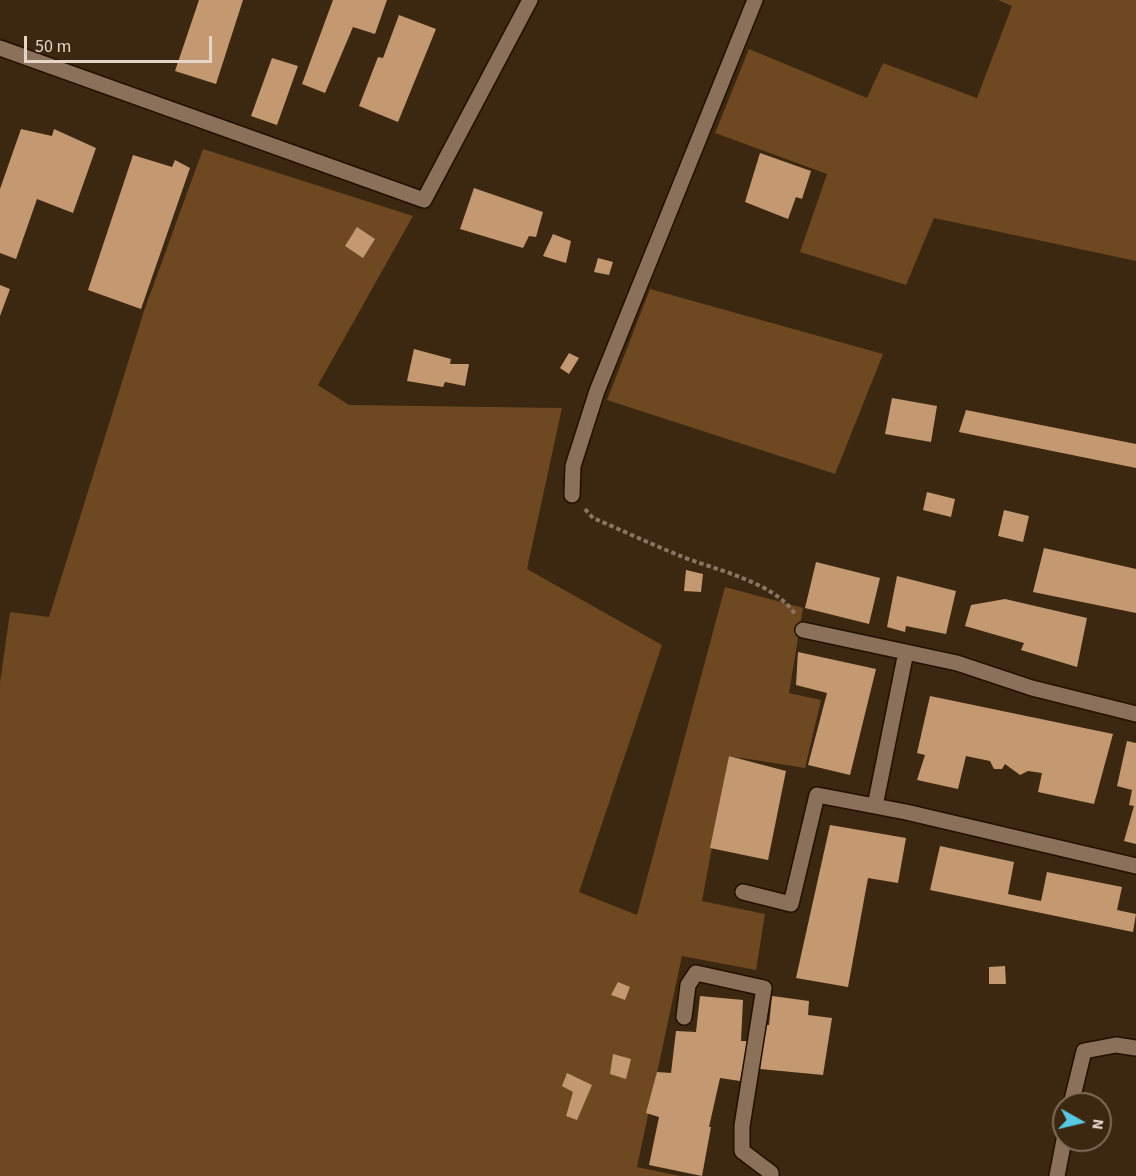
<!DOCTYPE html>
<style>
body{margin:0}
#map{position:relative;width:1136px;height:1176px;overflow:hidden;background:#3c2710;font-family:"Source Sans 3",sans-serif}
canvas{display:block}
.north{position:absolute;left:1052px;top:1092px;width:60px;height:60px;box-sizing:border-box;background:#3c2710;border:2px solid #7f6d5a;border-radius:50%;rotate:98deg;font-size:16px;font-weight:700;line-height:24px;text-align:center;color:#e4d5c8}
.north::after{content:'';display:block;margin:auto;width:21px;height:27px;background:#57c9e2;clip-path:polygon(50% 0,100% 100%,50% 72%,0 100%)}
.scale{position:absolute;left:24px;top:36px;width:188px;height:27px;box-sizing:border-box;border:3px solid #e4d5c8;border-top:0;padding-left:8px;font-size:18px;line-height:21px;white-space:nowrap;color:#e4d5c8;-webkit-text-stroke:4px #3c2710;paint-order:stroke}
</style>
<div id="map">
<canvas width="1136" height="1176"></canvas>
<div class="north">N</div>
<div class="scale">50 m</div>
</div>
<script>
const ctx = document.querySelector('canvas').getContext('2d');
ctx.lineJoin = 'round';
function fillPath(path, color) { ctx.fillStyle = color; ctx.fill(path, 'evenodd'); }
function stroke(path, color, width, dash) { ctx.strokeStyle = color; ctx.lineWidth = width; ctx.lineCap = dash ? 'butt' : 'round'; ctx.setLineDash(dash || []); ctx.stroke(path); }
const green = new Path2D(`
 M998,0H1136V261L934,218L906,285L800,252L827,174L715,133L749,49L867,98L883,63L977,98L1012,6Z
 M203,149L413,216L318,385L349,405L562,408L527,569L662,645L579,892L637,915L725,587L803,608L789,693L821,700L805,768L729,756L702,901L765,914L756,970L682,956L637,1167L680,1176H0V683L10,612L49,617L144,311Z
 M650,289L883,354L835,474L607,400Z`);
const building = new Path2D(`
 M199,0H243L216,84L175,71Z
 M333,0H387L375,34L353,27L325,93L302,84Z
 M399,15L436,29L398,122L359,106L378,57L383,58Z
 M272,58L298,66L277,125L251,116Z
 M21,129L52,136L54,129L96,148L73,213L37,199L16,259L0,253V189Z
 M760,153L811,171L802,199L796,197L788,219L745,202Z
 M133,155L172,167L175,160L190,168L141,309L88,290Z
 M474,188L543,212L536,237L529,236L523,248L460,229Z
 M357,227L375,239L363,258L345,246Z
 M553,234L571,241L566,263L543,256Z
 M598,258L613,262L609,275L594,272Z
 M0,285L10,289L0,316Z
 M414,349L451,359L450,364H469L465,386L445,382L443,387L407,381Z
 M569,353L579,358L569,374L560,368Z
 M892,398L937,406L931,442L885,434Z
 M966,410L1136,444V468L959,432Z
 M927,492L955,499L951,517L923,510Z
 M1004,510L1029,516L1023,542L998,536Z
 M1044,548L1136,569V613L1033,592Z
 M816,562L880,578L869,624L805,608Z
 M686,570L703,574L701,592L684,591Z
 M897,576L956,591L946,634L906,626L905,632L887,627Z
 M1005,599L1087,618L1077,667L1021,650L1024,643L965,626L971,605Z
 M798,652L876,669L850,775L808,765L827,693L796,685Z
 M930,696L1113,734L1094,804L1038,792L1042,773L1028,771L1020,775L1005,764L1002,769H994L990,761L966,756L958,789L917,780L925,755L917,753Z
 M1127,741L1136,743V844L1124,841L1134,806L1129,805L1132,790L1117,786Z
 M729,756L786,771L768,860L710,848Z
 M830,825L906,838L898,883L868,878L848,987L796,978Z
 M940,846L1014,862L1008,894L1041,901L1047,872L1122,887L1117,910L1136,914L1133,932L930,890Z
 M1005,966L1006,984H989V967Z
 M618,982L630,987L625,1000L611,995Z
 M700,996L743,1000L741,1041H748L740,1081L720,1078L709,1127H711L702,1176L649,1165L659,1117L646,1113L657,1072L671,1073L676,1031L696,1032Z
 M772,996L809,1001L808,1015L832,1018L823,1075L760,1069L764,1025H769Z
 M613,1054L631,1059L626,1079L610,1074Z
 M567,1073L592,1085L577,1120L566,1116L573,1092L562,1086Z`);
const path = new Path2D(`
 M585,509L593,518C621,530 649,543 678,555C714,570 773,581 795,614`);
const minor = new Path2D(`
 M0,48L424,200L530,0
 M572,495L573,466L597,391L755,0
 M803,630L957,663L1032,688L1136,714
 M875,806L906,652
 M743,892L791,904L817,795L906,812L1136,866
 M684,1017L688,985L696,973L764,988L742,1126V1151L771,1173V1176
 M1071,1104L1084,1051L1116,1045L1136,1048
 M1057,1176L1064,1140`);
fillPath(green, '#6d4820');
fillPath(building, '#c49971');
stroke(minor, '#230f00', 18);
stroke(path, '#887563', 4, [4.5, 3]);
stroke(minor, '#8b7159', 15);
</script>
